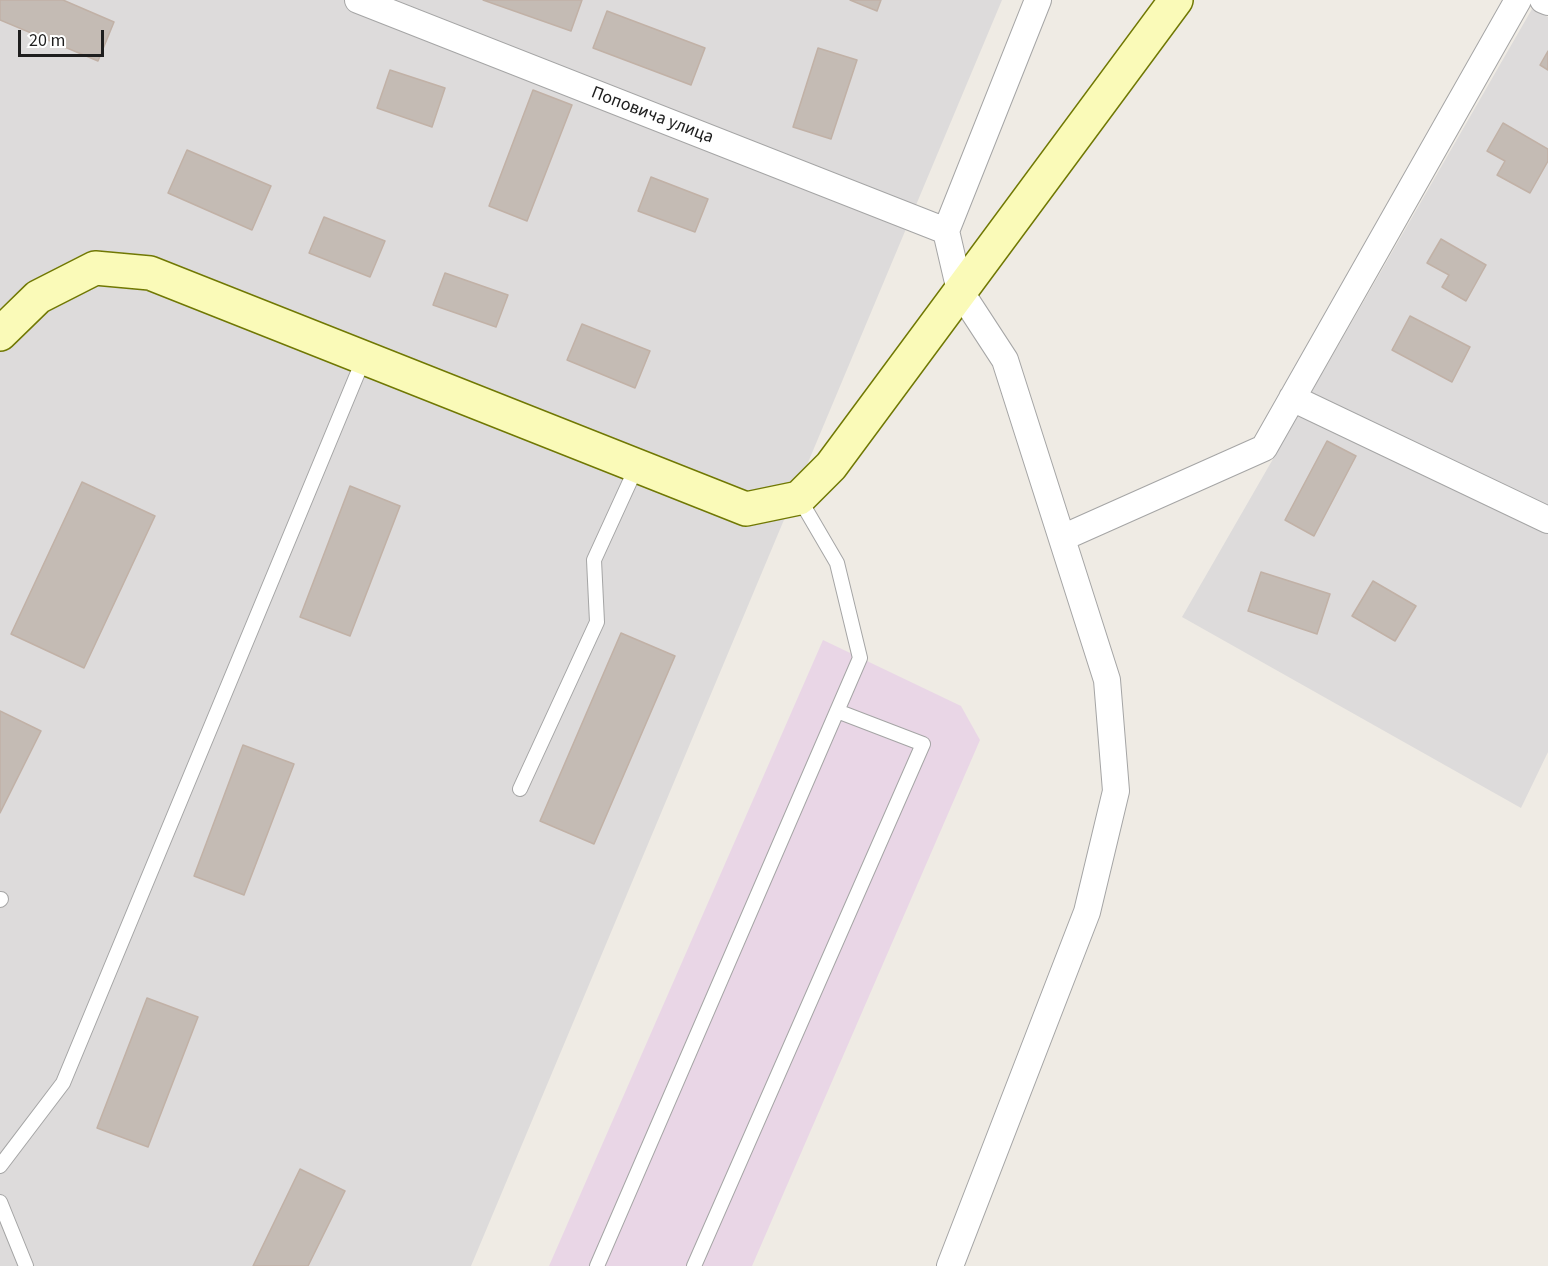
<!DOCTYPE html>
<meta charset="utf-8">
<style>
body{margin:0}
#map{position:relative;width:1548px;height:1266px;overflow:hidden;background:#efebe4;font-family:"Source Sans 3",sans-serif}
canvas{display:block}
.scale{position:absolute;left:18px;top:30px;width:86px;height:27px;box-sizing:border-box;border:3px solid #1e1e1e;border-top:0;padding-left:8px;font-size:18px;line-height:21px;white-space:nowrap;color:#1e1e1e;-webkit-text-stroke:4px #fff;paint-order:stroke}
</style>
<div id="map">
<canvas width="1548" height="1266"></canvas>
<div class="scale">20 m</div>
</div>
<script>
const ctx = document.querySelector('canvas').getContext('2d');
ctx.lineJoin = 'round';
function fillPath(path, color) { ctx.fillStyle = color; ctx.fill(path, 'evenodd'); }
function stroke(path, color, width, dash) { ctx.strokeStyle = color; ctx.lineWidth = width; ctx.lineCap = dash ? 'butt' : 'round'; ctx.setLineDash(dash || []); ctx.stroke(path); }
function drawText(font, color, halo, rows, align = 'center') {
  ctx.font = font + ' "Source Sans 3",sans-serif'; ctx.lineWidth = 5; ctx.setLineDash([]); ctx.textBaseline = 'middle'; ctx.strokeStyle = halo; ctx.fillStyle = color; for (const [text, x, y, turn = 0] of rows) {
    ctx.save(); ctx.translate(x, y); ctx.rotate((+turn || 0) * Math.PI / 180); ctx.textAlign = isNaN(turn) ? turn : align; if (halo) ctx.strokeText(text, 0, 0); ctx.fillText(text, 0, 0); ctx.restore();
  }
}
const residential = new Path2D(`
 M0,0H1002L471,1266H0Z
 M1532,9L1548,17V752L1521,808L1182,617Z`);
const industrial = new Path2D(`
 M823,640L961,706L980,740L752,1266H549Z`);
const building = new Path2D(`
 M0,0H63L114,22L98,61L0,20Z
 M483,0H582L571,31Z
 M850,0H881L877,11Z
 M607,11L705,48L691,85L593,48Z
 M818,48L857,60L831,139L793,127Z
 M1548,51V70L1540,65Z
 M390,70L445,88L432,127L377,108Z
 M533,90L572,105L527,221L489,206Z
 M1503,123L1548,149V161L1530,193L1497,175L1505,161L1487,151Z
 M187,150L271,186L252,230L168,193Z
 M651,177L708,199L695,232L638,211Z
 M324,217L385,241L370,277L309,253Z
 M1441,239L1486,265L1466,301L1442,287L1449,275L1427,263Z
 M445,273L508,295L496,327L433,305Z
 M1410,316L1470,347L1452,382L1392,350Z
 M582,324L650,351L635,388L567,360Z
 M1327,441L1356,456L1314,536L1285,520Z
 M82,482L155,516L84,668L11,634Z
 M350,486L400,506L350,636L300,617Z
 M1261,572L1330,594L1317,634L1248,611Z
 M1373,581L1416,606L1395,641L1352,616Z
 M621,633L675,656L594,844L540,821Z
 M0,711L41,731L0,813Z
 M243,745L294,764L244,895L194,876Z
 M147,998L198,1017L148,1147L97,1128Z
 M300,1169L345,1191L308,1266H253Z`);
const lane = new Path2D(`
 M520,789L597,622L594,560L637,466
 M0,900L1,899
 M0,1166L63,1083L364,358
 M0,1202L26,1266
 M597,1266L860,658L837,563L799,498
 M694,1266L923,744L837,711`);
const street = new Path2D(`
 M358,0L946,231
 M1543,0L1548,2
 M1292,398L1548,520
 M1062,538L1264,448L1518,0
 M950,1266L1087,912L1116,791L1107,680L1005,360L960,291L946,231L1038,0`);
const secondary = new Path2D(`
 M0,334L38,297L95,268L150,273L746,509L799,498L831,466L1176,0`);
const streetNames = [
 ["Поповича улица",652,116,21]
];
fillPath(residential, '#dddbdb');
fillPath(industrial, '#e9d6e6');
fillPath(building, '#c4bbb4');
stroke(building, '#c1b1a6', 1.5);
stroke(lane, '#a5a5a5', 16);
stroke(street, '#a5a5a5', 28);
stroke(secondary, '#707803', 36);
stroke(lane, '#fff', 14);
stroke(street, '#fff', 26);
stroke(secondary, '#fafab8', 33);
drawText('18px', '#1e1e1e', '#fff', streetNames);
</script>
